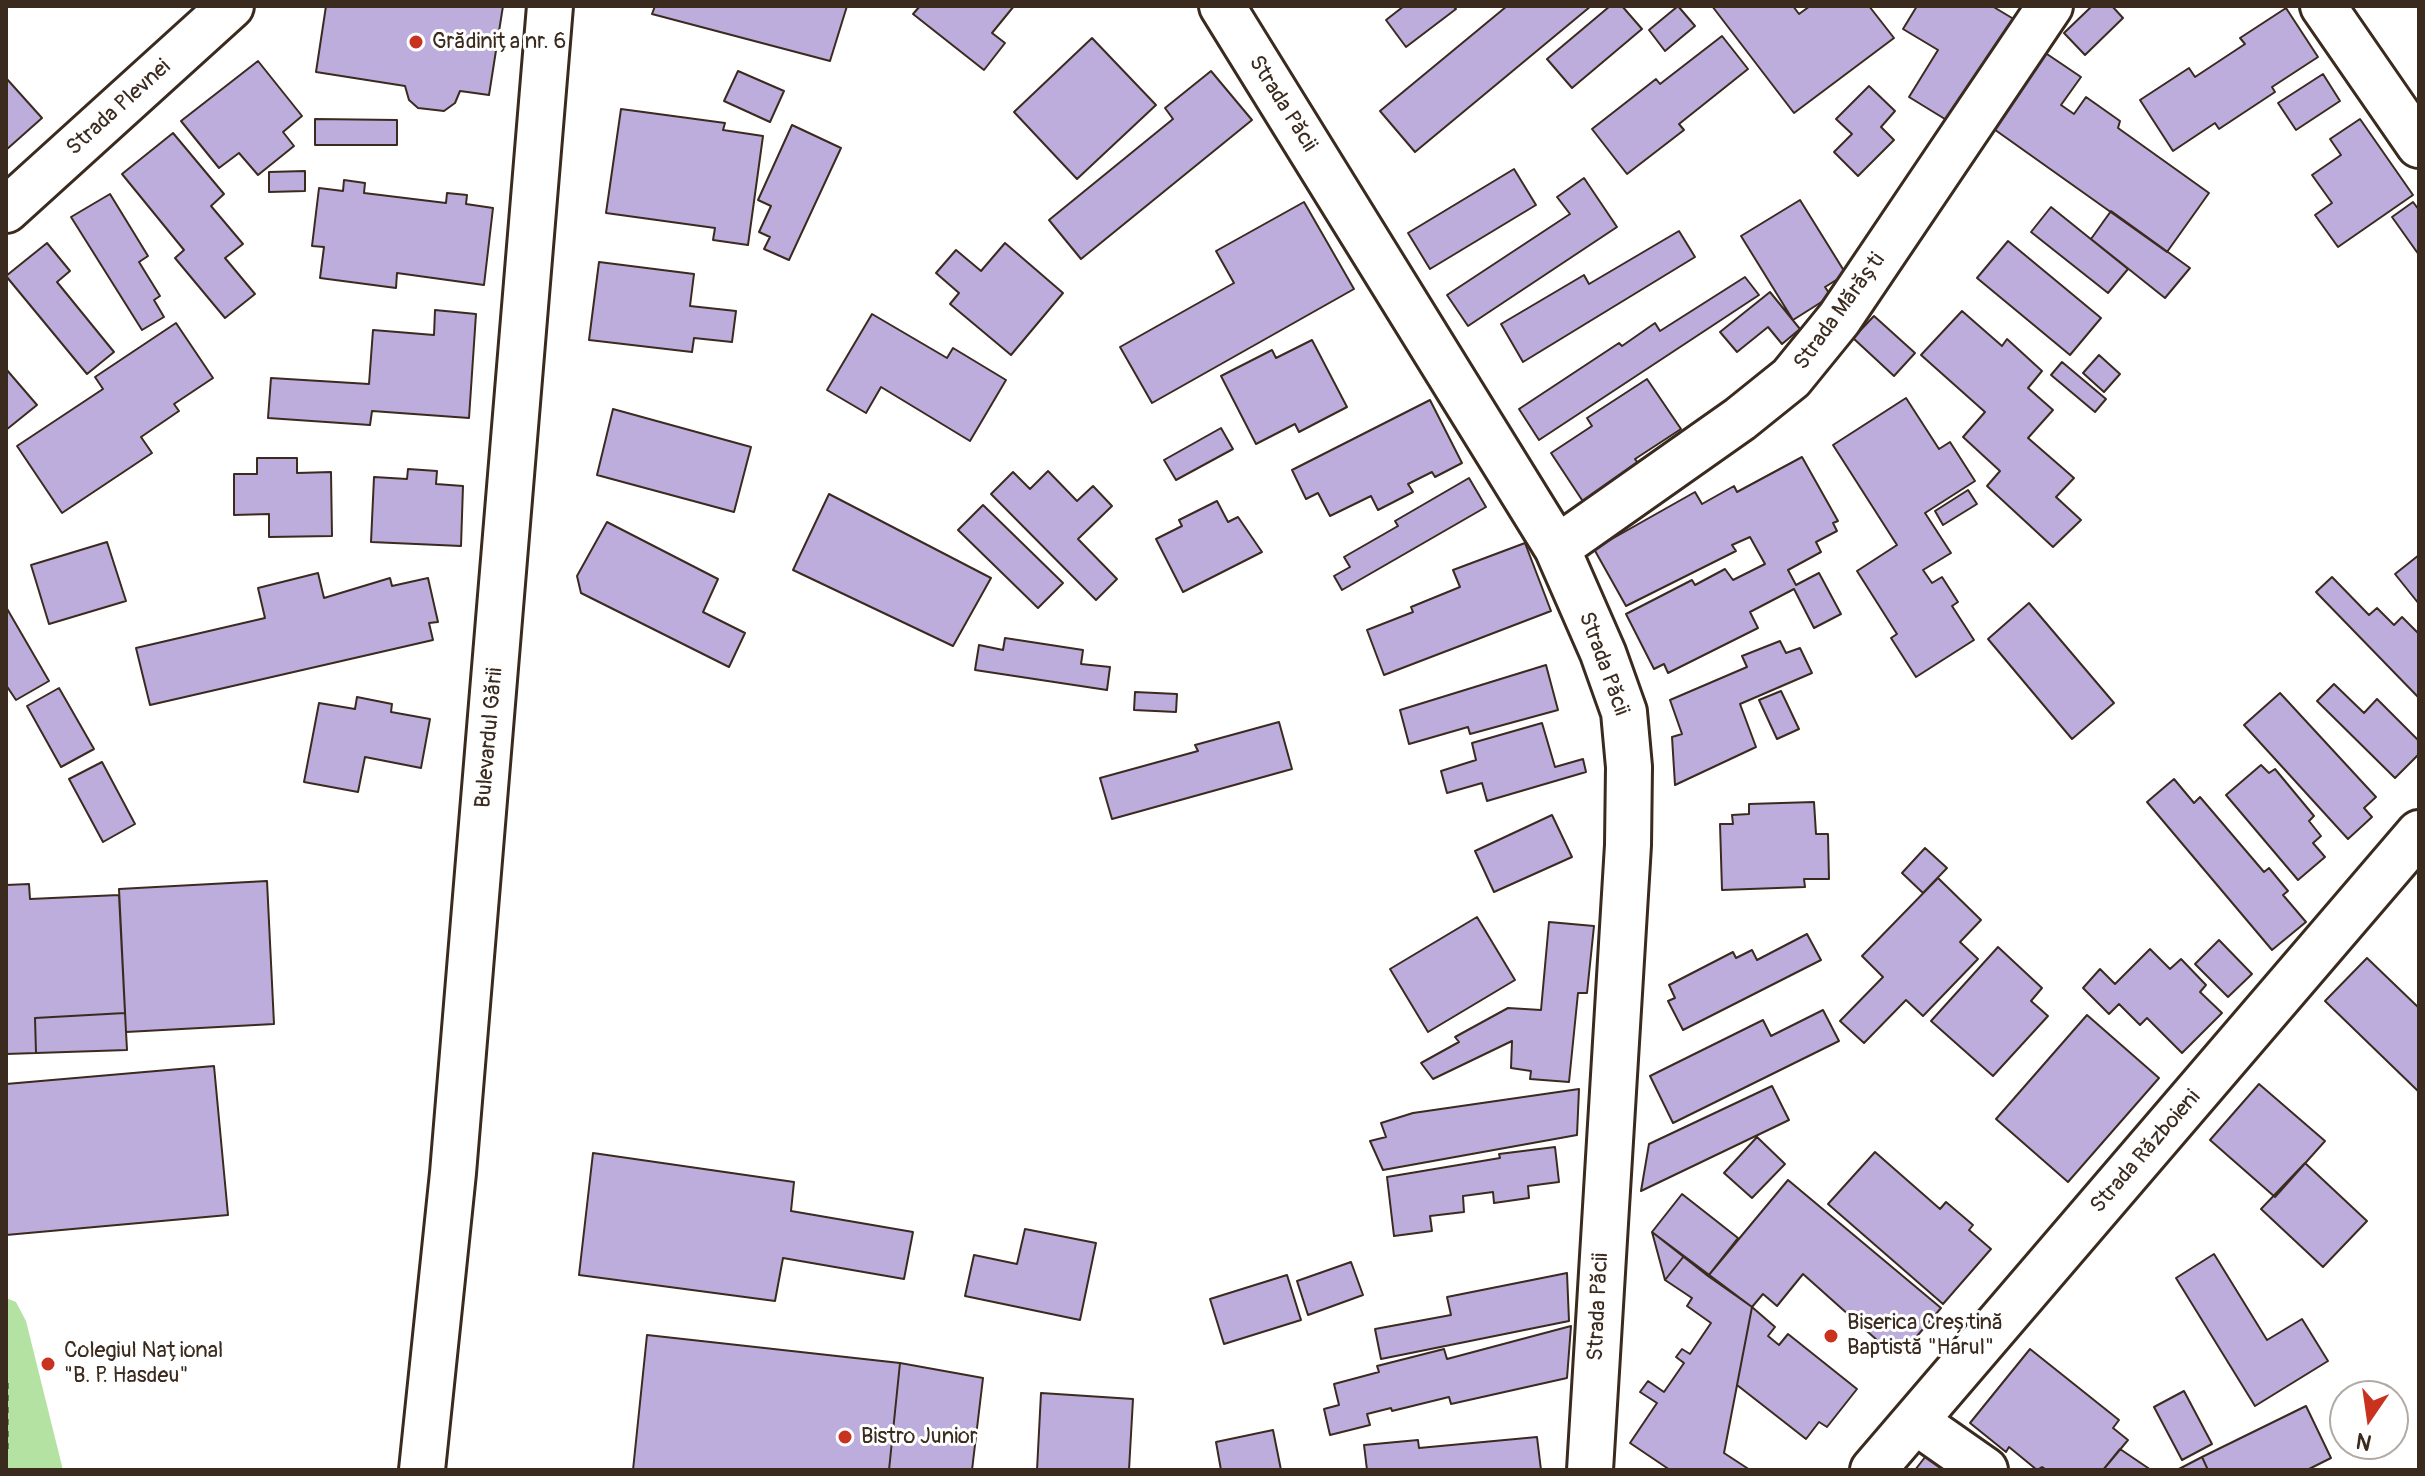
<!DOCTYPE html>
<meta charset="utf-8">
<style>
body{margin:0}
#map{position:relative;width:2425px;height:1476px;overflow:hidden;background:#fff;font-family:Pangolin,sans-serif}
canvas{display:block}
.frame{position:absolute;inset:0;border:8px solid #3b2a1e;pointer-events:none}
.north{position:absolute;left:2329px;top:1380px;width:80px;height:80px;box-sizing:border-box;background:#fff;border:2px solid #b1aaa5;border-radius:50%;rotate:193deg;font-size:22px;font-weight:700;line-height:32px;text-align:center;color:#3b2a1e}
.north::after{content:'';display:block;margin:auto;width:28px;height:36px;background:#c8321e;clip-path:polygon(50% 0,100% 100%,50% 72%,0 100%)}
</style>
<div id="map">
<canvas width="2425" height="1476"></canvas>
<div class="frame"></div>
<div class="north">N</div>
</div>
<script>
const ctx = document.querySelector('canvas').getContext('2d');
ctx.lineJoin = 'round';
function fillPath(path, color) { ctx.fillStyle = color; ctx.fill(path, 'evenodd'); }
function stroke(path, color, width, dash) { ctx.strokeStyle = color; ctx.lineWidth = width; ctx.lineCap = dash ? 'butt' : 'round'; ctx.setLineDash(dash || []); ctx.stroke(path); }
function drawText(font, color, halo, rows, align = 'center') {
  ctx.font = font + ' Pangolin,sans-serif'; ctx.lineWidth = 6; ctx.setLineDash([]); ctx.textBaseline = 'middle'; ctx.strokeStyle = halo; ctx.fillStyle = color; for (const [text, x, y, turn = 0] of rows) {
    ctx.save(); ctx.translate(x, y); ctx.rotate((+turn || 0) * Math.PI / 180); ctx.textAlign = isNaN(turn) ? turn : align; if (halo) ctx.strokeText(text, 0, 0); ctx.fillText(text, 0, 0); ctx.restore();
  }
}
const green = new Path2D(`
 M6,1298L16,1302L26,1321L63,1470H6Z`);
const building = new Path2D(`
 M326,6H503L489,95L460,91L455,103L444,111L418,108L409,100L405,86L316,72Z
 M655,6H847L830,61L652,14Z
 M920,6H1014L992,33L1005,43L984,70L913,14Z
 M1404,6H1453L1456,9L1406,47L1386,20Z
 M1507,6H1591L1415,152L1380,111Z
 M1610,6H1622L1642,29L1572,88L1547,59Z
 M1678,6L1695,26L1665,51L1649,30Z
 M1712,6H1793L1799,14L1810,6H1869L1894,38L1794,113Z
 M1917,6H1992L2017,21L1953,124L1909,97L1938,50L1903,29Z
 M2092,6H2112L2123,18L2085,55L2064,33Z
 M2286,8L2318,57L2272,87L2275,92L2219,129L2215,123L2173,151L2140,100L2189,68L2195,77L2245,44L2240,38Z
 M1722,36L1748,69L1679,124L1684,130L1627,174L1592,129L1656,79L1660,84Z
 M1092,38L1156,105L1077,179L1014,112Z
 M2044,52L2081,77L2061,105L2074,114L2086,97L2120,121L2118,128L2209,193L2167,252L1991,127Z
 M258,61L302,116L283,132L294,146L258,175L239,153L219,168L181,121Z
 M738,71L784,91L770,122L724,101Z
 M1211,71L1252,120L1081,259L1049,220L1173,119L1165,108Z
 M2323,74L2340,101L2296,130L2278,103Z
 M6,78L42,118L6,150Z
 M1869,86L1895,111L1881,127L1894,140L1858,176L1834,152L1852,134L1836,119Z
 M621,109L725,123L723,130L763,136L748,245L713,240L715,228L606,213Z
 M315,119L397,120V145H315Z
 M2360,119L2413,195L2338,247L2315,215L2332,203L2312,175L2341,155L2330,139Z
 M792,125L841,148L789,260L764,249L770,237L759,232L771,206L758,200Z
 M173,133L224,194L211,206L243,244L225,258L255,294L225,318L175,258L184,250L122,174Z
 M1514,169L1536,205L1430,269L1408,233Z
 M305,171V191L269,192V172Z
 M1584,178L1617,227L1468,326L1447,295L1570,214L1557,197Z
 M344,180L365,183L364,193L446,203L447,193L467,195L466,204L493,208L484,285L397,273L396,288L320,278L324,247L312,246L319,188L343,191Z
 M110,194L148,256L139,262L160,296L154,300L164,317L142,330L71,217Z
 M1800,200L1846,274L1825,287L1831,296L1793,320L1741,236Z
 M1304,202L1354,289L1152,403L1120,347L1234,283L1216,251Z
 M2413,202L2419,210V255L2392,217Z
 M2051,207L2128,269L2108,293L2031,232Z
 M2111,211L2190,268L2165,298L2091,239Z
 M1679,231L1695,257L1523,362L1501,324L1584,275L1589,284Z
 M2008,241L2101,318L2070,355L1977,278Z
 M47,243L70,271L57,282L114,352L87,374L6,276Z
 M1005,243L1063,293L1011,355L950,304L959,293L936,273L956,250L981,271Z
 M599,262L694,274L690,306L736,311L732,342L694,338L692,352L589,340Z
 M1745,277L1759,295L1539,440L1519,409L1619,343L1622,346L1655,323L1660,331Z
 M1770,292L1800,329L1782,344L1768,327L1737,352L1720,332Z
 M435,310L476,314L469,418L372,411L370,425L268,418L271,378L369,384L373,330L434,335Z
 M1962,311L2002,346L2007,339L2042,371L2028,388L2053,410L2028,438L2074,478L2056,497L2081,520L2053,547L1987,486L2000,471L1963,437L1985,412L1921,355Z
 M872,314L947,358L953,348L1006,380L970,441L881,387L866,413L827,390Z
 M1874,316L1915,353L1894,376L1853,338Z
 M176,323L213,378L174,404L179,411L141,437L152,453L62,513L17,446L103,389L95,377Z
 M1312,340L1347,407L1299,432L1295,424L1256,444L1221,376L1272,350L1276,358Z
 M2099,355L2120,374L2104,392L2083,373Z
 M2062,362L2106,399L2095,412L2051,375Z
 M6,369L37,405L6,430Z
 M1647,379L1681,429L1635,459L1640,466L1584,503L1551,453L1592,426L1587,418Z
 M1906,398L1939,449L1950,442L1975,481L1925,513L1951,553L1923,570L1932,583L1942,577L1958,602L1952,606L1974,640L1916,677L1891,638L1897,634L1857,571L1897,545L1833,445Z
 M1430,400L1462,463L1435,477L1432,472L1408,484L1413,492L1378,510L1371,496L1330,516L1318,493L1306,499L1292,470Z
 M613,409L751,447L734,512L597,475Z
 M1221,428L1233,449L1176,480L1164,460Z
 M1802,457L1838,521L1833,523L1837,531L1816,542L1821,552L1788,570L1796,585L1819,573L1841,614L1814,628L1794,589L1750,612L1758,628L1668,673L1664,664L1654,669L1626,614L1692,580L1695,585L1725,569L1733,580L1765,564L1750,537L1732,545L1736,551L1626,606L1594,549L1695,492L1702,504L1734,486L1737,492Z
 M257,458H297V473L331,472L332,536L269,537V514L234,515V474H257Z
 M408,469L437,471L436,484L463,486L461,546L371,542L374,477L407,479Z
 M1048,471L1077,501L1093,486L1112,506L1078,539L1117,579L1096,600L991,494L1013,472L1030,489Z
 M1469,478L1486,507L1342,590L1334,576L1350,567L1344,557L1398,526L1395,521Z
 M1968,490L1977,504L1943,525L1935,511Z
 M829,494L991,578L953,646L793,570Z
 M1217,501L1228,522L1238,517L1262,552L1183,592L1156,539L1182,526L1179,520Z
 M983,505L1063,583L1038,608L958,530Z
 M607,522L718,579L703,612L745,633L729,667L581,593L577,576Z
 M107,542L126,601L49,624L31,565Z
 M1525,543L1551,611L1384,675L1367,630L1413,612L1411,607L1460,587L1453,570Z
 M2419,555V604L2395,574Z
 M318,573L324,598L390,578L392,586L428,578L438,622L429,623L433,640L150,705L136,648L265,618L258,588Z
 M2332,577L2369,615L2377,608L2394,625L2402,617L2419,634V698L2316,592Z
 M2029,603L2114,703L2072,739L1988,639Z
 M6,607L49,681L16,700L6,685Z
 M1005,638L1083,650L1081,664L1110,667L1107,690L975,670L979,645L1003,650Z
 M1780,641L1786,653L1800,648L1812,673L1740,704L1756,747L1675,785L1672,737L1682,734L1670,700L1747,667L1742,656Z
 M1546,665L1558,710L1470,734L1468,727L1409,744L1400,710Z
 M2334,684L2364,713L2377,699L2419,741V754L2395,778L2317,701Z
 M59,688L94,749L61,767L27,706Z
 M1781,691L1799,729L1777,739L1759,700Z
 M1135,692L1177,694L1176,712L1134,710Z
 M2280,693L2376,797L2364,808L2372,817L2348,839L2244,725Z
 M357,697L392,704L391,712L430,719L421,768L365,757L358,792L304,782L319,703L355,709Z
 M1279,722L1292,769L1112,819L1100,778L1198,751L1195,745Z
 M1542,723L1555,767L1583,759L1586,772L1487,801L1482,783L1447,793L1441,771L1476,760L1472,743Z
 M102,762L135,824L103,842L69,779Z
 M2261,765L2269,773L2275,769L2314,816L2309,821L2321,836L2313,843L2325,857L2298,880L2226,795Z
 M2174,779L2194,803L2200,797L2264,872L2269,868L2288,891L2283,895L2306,922L2272,950L2147,802Z
 M1814,802L1816,834H1828L1829,879H1804L1805,887L1722,890L1720,824H1733L1732,815L1749,814V804Z
 M1552,815L1572,857L1494,892L1475,851Z
 M1925,848L1947,868L1923,893L1902,873Z
 M1938,878L1981,920L1960,942L1978,959L1923,1016L1906,1000L1864,1043L1840,1021L1883,977L1862,956Z
 M267,881L274,1024L126,1032L119,889Z
 M29,884L30,899L119,895L125,1013L35,1018L36,1053L6,1054V885Z
 M1477,917L1515,980L1428,1032L1390,969Z
 M1549,922L1594,926L1587,993H1578L1569,1082L1530,1079L1531,1071L1511,1068L1512,1041L1433,1079L1421,1063L1459,1042L1455,1037L1508,1008L1541,1010Z
 M1807,934L1821,960L1683,1030L1668,1001L1675,998L1669,985L1733,952L1736,958L1752,950L1757,960Z
 M2219,940L2252,974L2228,997L2195,964Z
 M1998,947L2042,988L2031,1001L2048,1016L1993,1076L1931,1021Z
 M2150,949L2170,969L2181,959L2206,985L2200,992L2222,1013L2182,1053L2147,1018L2140,1025L2119,1004L2109,1014L2083,988L2100,969L2115,984Z
 M2367,958L2419,1008V1092L2325,1001Z
 M1823,1010L1839,1041L1673,1123L1650,1076L1763,1020L1771,1036Z
 M125,1013L127,1050L36,1053L35,1018Z
 M2087,1015L2159,1078L2068,1182L1996,1119Z
 M214,1066L228,1215L6,1235V1084Z
 M2259,1084L2325,1141L2275,1197L2210,1140Z
 M1772,1086L1789,1120L1641,1191L1649,1144Z
 M1579,1089L1577,1135L1383,1170L1370,1141L1386,1137L1381,1123L1413,1113Z
 M1757,1137L1785,1164L1752,1198L1724,1173Z
 M1555,1147L1559,1182L1528,1186L1529,1198L1494,1203L1493,1192L1463,1196L1464,1212L1430,1216L1432,1231L1394,1236L1387,1177L1500,1158L1499,1154Z
 M1875,1152L1940,1209L1946,1202L1973,1225L1969,1230L1991,1249L1943,1304L1828,1204Z
 M593,1153L794,1182L791,1211L913,1232L904,1279L783,1258L775,1301L579,1275Z
 M2305,1163L2367,1221L2323,1267L2261,1209Z
 M1788,1180L1941,1308L1900,1356L1878,1341L1803,1274L1777,1306L1763,1294L1752,1307L1708,1276Z
 M1682,1194L1738,1238L1708,1276L1652,1232Z
 M1025,1229L1096,1243L1080,1320L965,1296L974,1255L1017,1264Z
 M1652,1232L1684,1256L1665,1280Z
 M2214,1254L2267,1340L2302,1319L2328,1361L2255,1406L2176,1278Z
 M1684,1256L1752,1307L1724,1453L1750,1470H1670L1630,1443L1657,1403L1640,1392L1648,1381L1664,1392L1684,1363L1676,1357L1682,1349L1690,1354L1711,1323L1687,1306L1692,1298L1665,1280Z
 M1351,1262L1363,1295L1308,1315L1297,1281Z
 M1567,1273L1569,1321L1381,1359L1375,1329L1451,1315L1447,1297Z
 M1287,1275L1301,1320L1224,1344L1210,1299Z
 M1752,1307L1775,1327L1768,1336L1779,1345L1788,1334L1857,1389L1827,1427L1819,1422L1806,1439L1737,1385Z
 M1571,1326L1567,1378L1451,1404L1449,1397L1392,1411L1391,1408L1367,1414L1370,1425L1330,1435L1324,1409L1339,1405L1334,1384L1379,1372L1377,1366L1444,1349L1447,1359Z
 M647,1335L900,1363L889,1470H633Z
 M2030,1349L2119,1420L2113,1428L2128,1440L2103,1470H2047L2042,1467L2037,1470L2009,1447L2006,1452L1970,1423Z
 M900,1363L983,1378L972,1470H889Z
 M2184,1391L2212,1444L2182,1460L2154,1407Z
 M1041,1393L1133,1399L1129,1470H1037Z
 M2306,1406L2331,1458L2307,1470H2208L2202,1457Z
 M1273,1430L1281,1470H1221L1216,1442Z
 M1537,1437L1541,1470H1367L1364,1445L1418,1440L1419,1448Z
 M2120,1449L2151,1470H2103Z
 M1929,1452L1954,1470H1915Z
 M2202,1457L2208,1470H2177Z`);
const path = new Path2D(`
 M6,1383V1455`);
const minor = new Path2D(`
 M1222,6L1557,548L1603,653L1624,712L1629,767L1628,845L1590,1470
 M2323,6L2419,145
 M6,210L231,6
 M1557,548L1740,419L1791,378L1839,319L2050,6
 M1915,1421L1985,1470
 M422,1470L453,1173L550,6
 M1873,1470L2419,833`);
const markers = [
 [416,42,8,"#c8321e"],
 [1831,1336,8,"#c8321e"],
 [48,1364,8,"#c8321e"],
 [845,1437,8,"#c8321e"]
];
const poiNames = [
 ["Grădinița nr. 6",432,42],
 ["Biserica Creștină",1847,1323],
 ["Baptistă \"Harul\"",1847,1348],
 ["Colegiul Național",64,1351],
 ["\"B. P. Hasdeu\"",64,1376],
 ["Bistro Junior",861,1437]
];
const streetNames = [
 ["Strada Păcii",1282,104,58],
 ["Strada Plevnei",119,108,-42],
 ["Strada Mărăști",1840,312,-54],
 ["Strada Păcii",1603,664,70],
 ["Bulevardul Gării",490,738,-85],
 ["Strada Războieni",2146,1152,-49],
 ["Strada Păcii",1599,1307,-87]
];
fillPath(green, '#b3e2a2');
fillPath(building, '#bdaddd');
stroke(building, '#3b2a1e', 2);
stroke(minor, '#3b2a1e', 50);
stroke(path, '#3b2a1e', 5, [6, 6]);
stroke(minor, '#fff', 44);
for (const [x, y, r, color] of markers) { const dot = new Path2D(); dot.arc(x, y, r, 0, 2 * Math.PI); ctx.fillStyle = color; ctx.fill(dot); stroke(dot, '#fff', 3); }
drawText('22px', '#3b2a1e', '#fff', poiNames, 'left');
drawText('22px', '#3b2a1e', '#fff', streetNames);
</script>
